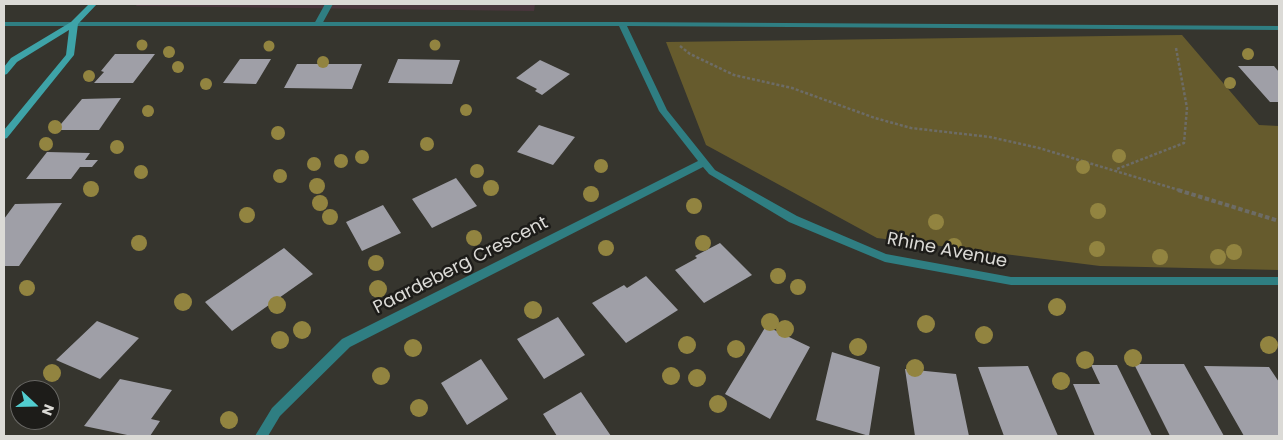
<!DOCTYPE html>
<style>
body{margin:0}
#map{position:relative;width:1283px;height:440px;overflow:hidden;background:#36352e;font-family:Poppins,sans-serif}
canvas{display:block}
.frame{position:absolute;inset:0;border:5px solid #dbdad6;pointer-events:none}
.north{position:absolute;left:10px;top:380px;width:50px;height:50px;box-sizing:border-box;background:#1d1c19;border:1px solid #696865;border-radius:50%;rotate:111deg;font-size:14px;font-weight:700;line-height:20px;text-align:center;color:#dbdad6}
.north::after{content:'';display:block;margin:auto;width:18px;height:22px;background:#52cdd0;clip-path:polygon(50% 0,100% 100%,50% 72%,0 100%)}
</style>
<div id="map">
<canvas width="1283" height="440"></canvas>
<div class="frame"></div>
<div class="north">N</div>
</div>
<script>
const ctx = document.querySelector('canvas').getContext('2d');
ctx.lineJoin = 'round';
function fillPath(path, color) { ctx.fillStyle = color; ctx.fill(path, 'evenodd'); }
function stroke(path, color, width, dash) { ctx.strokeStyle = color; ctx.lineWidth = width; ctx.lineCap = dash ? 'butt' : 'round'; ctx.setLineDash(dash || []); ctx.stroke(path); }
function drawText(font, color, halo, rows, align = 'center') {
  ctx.font = font + ' Poppins,sans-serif'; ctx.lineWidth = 5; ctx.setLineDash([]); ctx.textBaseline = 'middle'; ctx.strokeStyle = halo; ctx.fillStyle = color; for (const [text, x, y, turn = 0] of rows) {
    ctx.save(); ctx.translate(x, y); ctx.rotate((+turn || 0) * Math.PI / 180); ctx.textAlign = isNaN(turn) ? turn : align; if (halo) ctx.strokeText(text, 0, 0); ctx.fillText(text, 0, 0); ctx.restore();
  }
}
const commercial = new Path2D(`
 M137,4H535L534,11L136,6Z`);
const green = new Path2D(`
 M1182,35L1259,125L1279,126V270L1100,266L877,238L706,145L666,42Z`);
const building = new Path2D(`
 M115,54H155L133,83H94L104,72L101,71Z
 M240,59H271L256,84L223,83Z
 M398,59L460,60L452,84L388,83Z
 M540,60L570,74L542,95L535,91L537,89L516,78Z
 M297,64H362L352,89L284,88Z
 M1238,66H1274L1279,72V102H1270Z
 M121,98L99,130H56L82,99Z
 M539,125L575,137L553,165L517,152Z
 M47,152L90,153L85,160H98L92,167H80L71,179H26Z
 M456,178L477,206L432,228L412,199Z
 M62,203L19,266H4V219L15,204Z
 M383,205L401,233L362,251L346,222Z
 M720,243L752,275L704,303L675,270L697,258L695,256Z
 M284,248L313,274L232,331L205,302Z
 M646,276L678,310L626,343L592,303L624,285L627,288Z
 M558,317L585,355L544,379L517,339Z
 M97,321L139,338L100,379L56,360Z
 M766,326L810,347L770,419L725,394Z
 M832,352L880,367L869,436L816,420Z
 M481,359L508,399L467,425L441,383Z
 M1134,364H1184L1224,436H1170Z
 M1091,365H1117L1152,436H1095L1073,384H1100Z
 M1028,366L1058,436H1004L978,367Z
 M1204,366L1269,367L1279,382V436H1244Z
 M905,369L956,374L969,436H915Z
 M120,379L172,390L151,419L160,421L150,436H132L84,426Z
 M581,392L611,436H557L543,414Z`);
const pathFar1 = new Path2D(`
 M680,46L690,54L734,75L792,88L875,118L911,128L990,137L1039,148L1182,191
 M1117,169L1184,143L1187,108L1176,48`);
const path = new Path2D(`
 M1178,190L1279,221`);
const service = new Path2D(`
 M325,4H333L321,26H315L314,24Z
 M4,22H74L78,24L74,26H4Z`);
const minor = new Path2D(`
 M71,22H622L1279,26V30L627,26L667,110L715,170L797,216L886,254L1011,277H1279V285H1011L885,262L789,222L709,174L703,167L350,347L280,416L268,436H255L272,408L342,339L698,161L659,111L619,26H71Z`);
const secondary = new Path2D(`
 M89,4H97L78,24L74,55L7,138L4,139V130L66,55L69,30L17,62L7,74L4,75V67L11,58L71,22Z`);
const trees = [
 [142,45,5.5],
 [435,45,5.5],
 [269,46,5.5],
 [169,52,6],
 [1248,54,6],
 [323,62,6],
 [178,67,6],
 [89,76,6],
 [1230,83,6],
 [206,84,6],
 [466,110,6],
 [148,111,6],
 [55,127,7],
 [278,133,7],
 [46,144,7],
 [427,144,7],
 [117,147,7],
 [1119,156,7],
 [362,157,7],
 [341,161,7],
 [314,164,7],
 [601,166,7],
 [1083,167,7],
 [477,171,7],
 [141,172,7],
 [280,176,7],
 [317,186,8],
 [491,188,8],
 [91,189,8],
 [591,194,8],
 [320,203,8],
 [694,206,8],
 [1098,211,8],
 [247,215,8],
 [330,217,8],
 [936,222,8],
 [474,238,8],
 [139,243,8],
 [703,243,8],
 [954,246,8],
 [606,248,8],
 [1097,249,8],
 [1234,252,8],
 [1160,257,8],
 [1218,257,8],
 [376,263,8],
 [778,276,8],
 [798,287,8],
 [378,289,9],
 [27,288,8],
 [183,302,9],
 [277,305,9],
 [1057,307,9],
 [533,310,9],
 [770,322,9],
 [926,324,9],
 [785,329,9],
 [302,330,9],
 [984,335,9],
 [280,340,9],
 [687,345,9],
 [1269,345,9],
 [858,347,9],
 [413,348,9],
 [736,349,9],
 [1133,358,9],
 [1085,360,9],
 [915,368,9],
 [52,373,9],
 [381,376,9],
 [671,376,9],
 [697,378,9],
 [1061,381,9],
 [718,404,9],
 [419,408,9],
 [229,420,9]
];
const streetNames = [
 ["Rhine Avenue",947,251,11],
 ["Paardeberg Crescent",461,266,-27]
];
fillPath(commercial, '#4a363d');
fillPath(green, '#665b2d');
fillPath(building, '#9f9fa7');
stroke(pathFar1, '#6d6c66', 2.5, [3, 2]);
stroke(path, '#6d6c66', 4, [4.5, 2.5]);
fillPath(service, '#2f7e82');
fillPath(minor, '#2f7e82');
fillPath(secondary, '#3ea3a8');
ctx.fillStyle = '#928440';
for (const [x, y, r] of trees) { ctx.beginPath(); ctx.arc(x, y, r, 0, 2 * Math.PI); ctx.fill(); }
drawText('18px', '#dbdad6', '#1d1c19', streetNames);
</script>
